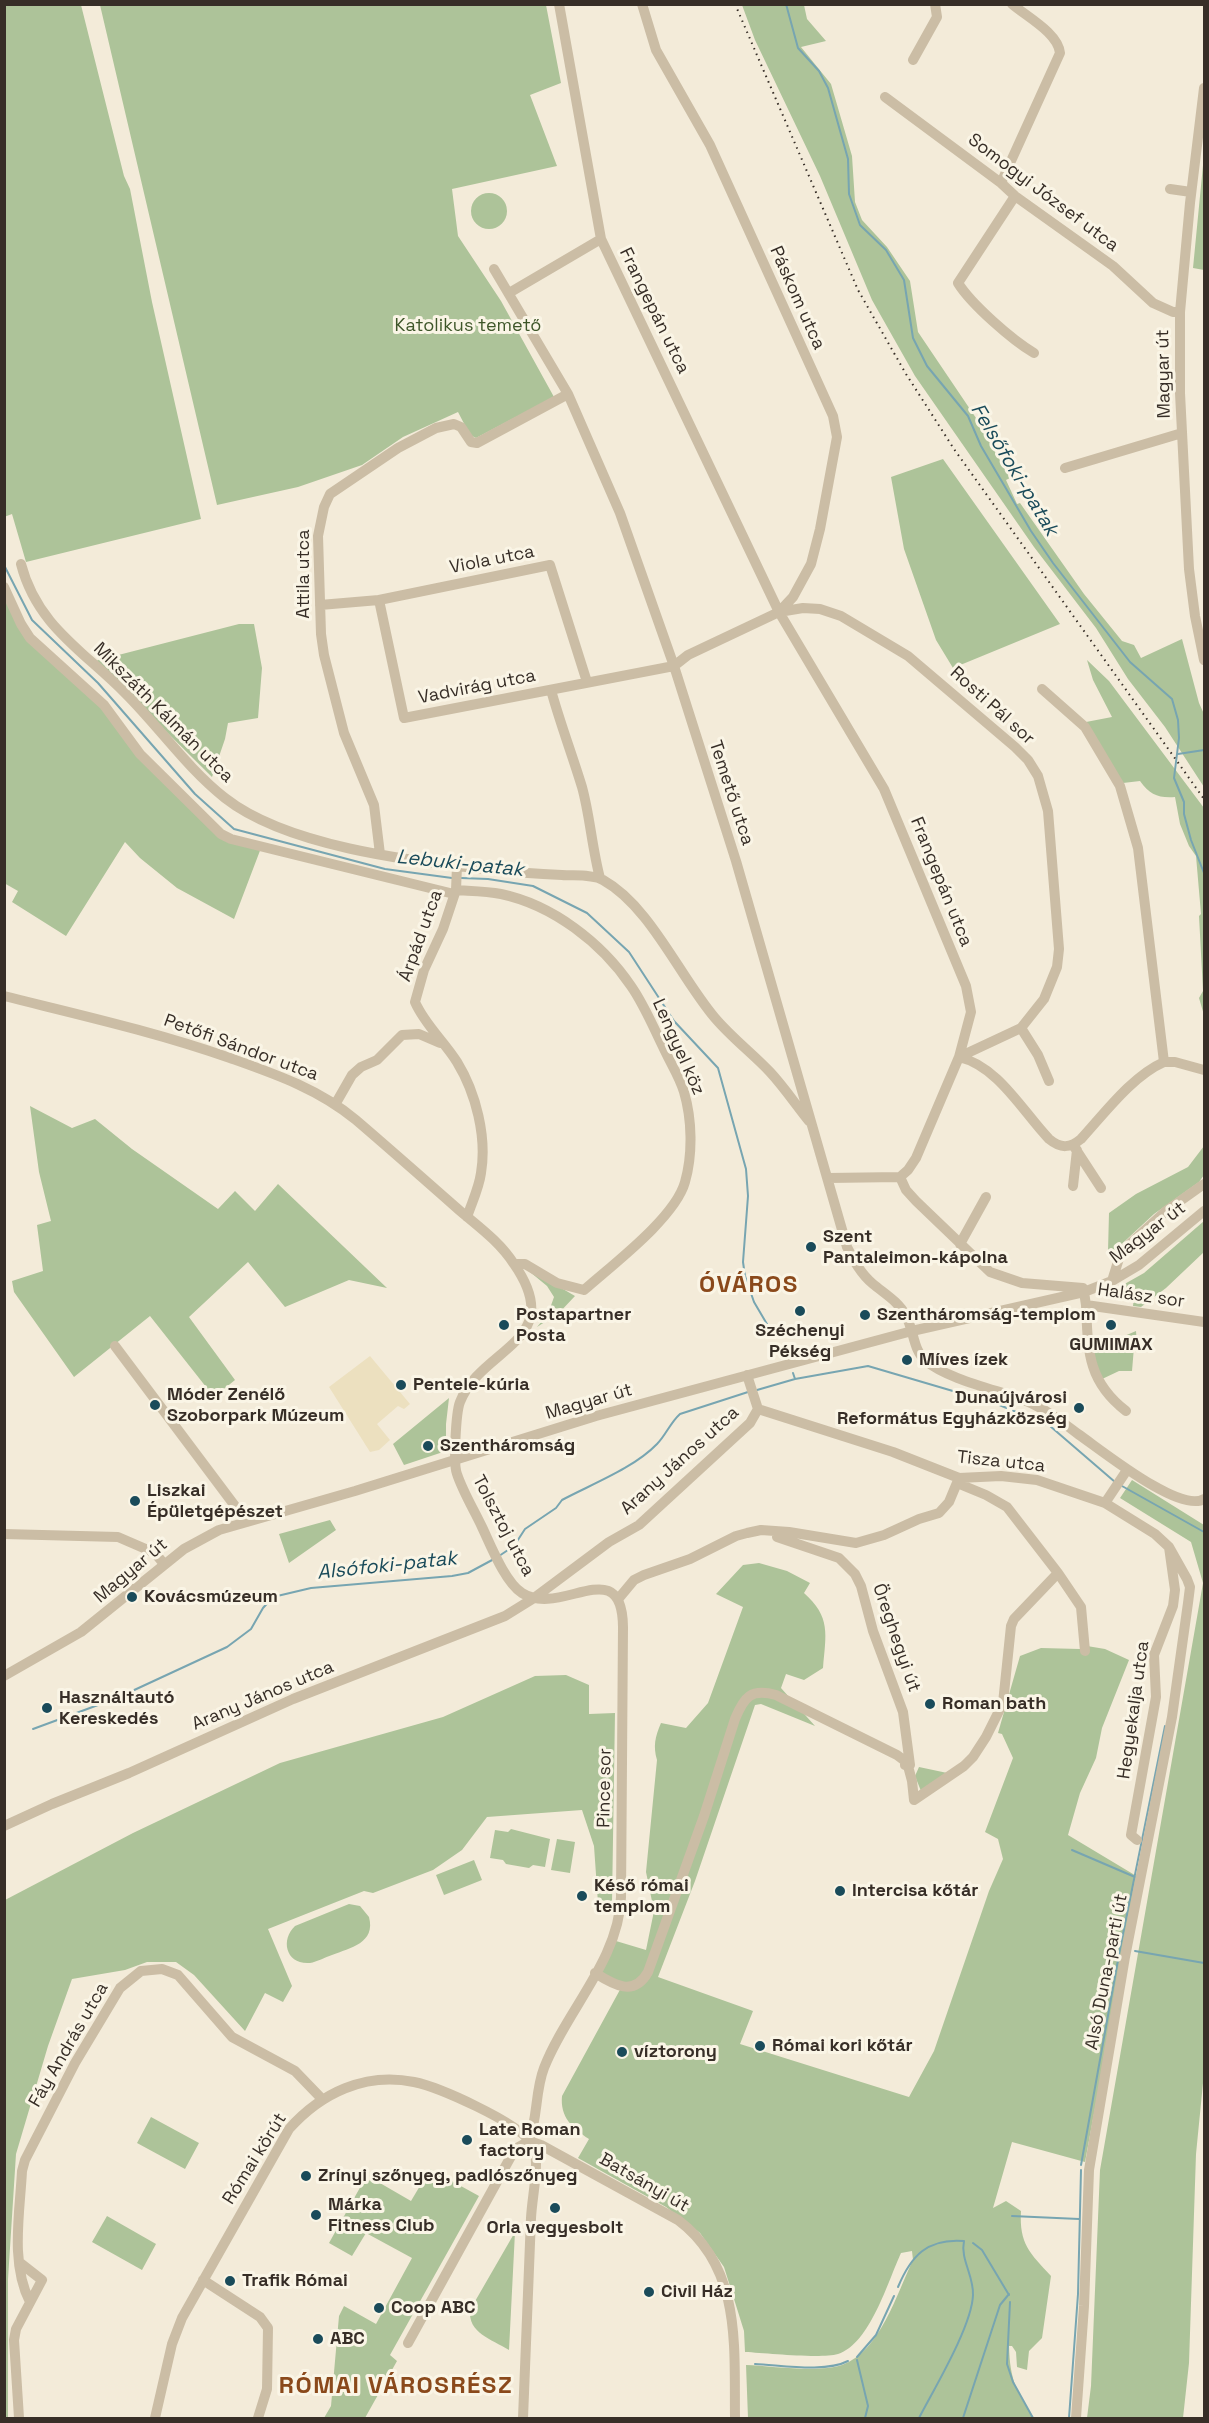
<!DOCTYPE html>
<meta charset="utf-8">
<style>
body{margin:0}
#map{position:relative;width:1209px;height:2423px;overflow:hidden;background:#f3ebd9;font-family:"Space Grotesk",sans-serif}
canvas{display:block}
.frame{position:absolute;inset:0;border:6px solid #372e27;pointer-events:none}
</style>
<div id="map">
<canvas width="1209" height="2423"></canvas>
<div class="frame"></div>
</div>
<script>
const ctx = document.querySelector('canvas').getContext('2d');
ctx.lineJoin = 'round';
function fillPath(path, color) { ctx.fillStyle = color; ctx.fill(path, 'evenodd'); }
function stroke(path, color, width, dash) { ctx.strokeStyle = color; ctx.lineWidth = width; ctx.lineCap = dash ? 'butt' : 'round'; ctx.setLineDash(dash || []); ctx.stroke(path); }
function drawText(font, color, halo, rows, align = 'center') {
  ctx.font = font + ' "Space Grotesk",sans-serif'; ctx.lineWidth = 6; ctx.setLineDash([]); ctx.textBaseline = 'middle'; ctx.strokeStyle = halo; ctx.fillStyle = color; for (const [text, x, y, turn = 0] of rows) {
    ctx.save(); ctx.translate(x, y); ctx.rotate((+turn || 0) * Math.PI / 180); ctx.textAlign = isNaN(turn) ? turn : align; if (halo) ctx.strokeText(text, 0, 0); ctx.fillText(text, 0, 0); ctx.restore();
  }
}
const green = new Path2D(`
 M5,4L81,5L124,176L130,189L152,302L201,519L26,562L12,514L4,517Z
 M100,5H546L561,83L530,95L557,166L452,189L458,236L501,301L554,397L476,438L470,435L458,412L403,437L362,465L298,487L217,505Z
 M742,5H804L807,19L826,41L801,47L831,84L852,156L855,202L862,220L887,247L910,281L918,332L976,418L1010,478L1006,480L1017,504L1020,503L1084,594L1122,641L1134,645L1141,658L1182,639L1199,703L1204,714V787L1165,727L1128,679L1096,628L1034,547L915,376L872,300L820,176L755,40Z
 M1204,155V270L1193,268Z
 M471 211a18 18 0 1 1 36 0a18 18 0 1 1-36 0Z
 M943,459L1060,624L953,668L936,640L904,549L891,477Z
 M4,594L19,628L105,709L223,840L261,848L234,919L177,888L140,858L125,842L66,936L12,902L18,891L4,883Z
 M239,624H254L262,668L258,718L228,723L225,739L212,777L95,661Z
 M1087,660L1109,681L1204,808V1015L1199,998L1203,991L1199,916L1201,914L1196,856L1189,846L1180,824L1175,797C1158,798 1150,795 1140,781L1123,783L1086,722L1112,717L1093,680Z
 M30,1106L72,1128L95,1119L132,1149L218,1209L235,1191L255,1211L278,1184L387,1288L349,1280L285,1307L248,1262L189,1317L235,1380L214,1397L150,1316L74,1377L14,1292L12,1281L43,1271L37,1225L51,1221L39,1172Z
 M1204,1146V1175L1199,1182L1154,1214L1111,1254L1108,1251L1109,1213L1136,1194L1188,1167Z
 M1204,1221V1252L1166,1288L1141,1307L1133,1306L1135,1288L1128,1287L1127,1291L1114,1290L1144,1273Z
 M532,1271L575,1296L559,1313L537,1327L548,1314L554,1297L547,1286L530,1272Z
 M1136,1331L1137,1345L1134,1347L1132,1371H1119L1100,1380L1091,1342L1104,1339L1115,1343L1122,1337Z
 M449,1398L446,1424V1451L404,1465L393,1444Z
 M1132,1480L1204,1525V2073L1196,2154L1189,2363L1183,2418H1087L1091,2386L1100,2170L1203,1583L1191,1542L1120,1498Z
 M330,1520L336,1530L289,1563L279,1534Z
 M759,1563L787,1571L810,1583L804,1593C831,1617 826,1634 823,1668L804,1680L786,1674L781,1688L815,1726L761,1704L755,1705L695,1881L658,1977L753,2011L740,2044L909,2097L934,2051L989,1891L1003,1859L998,1839L985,1832L1013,1758L1002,1734L998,1733L1020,1656L1041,1648L1080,1649L1087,1646L1105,1649L1129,1660L1102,1728L1096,1758L1080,1793L1068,1835L1138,1877L1085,2162L1012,2142L993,2208L1006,2201L1021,2211C1019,2244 1030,2253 1051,2276L1042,2338L1029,2351L1027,2370L1017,2367L1016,2352L1012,2346H1009C1010,2380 1016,2391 1034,2418H748L746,2365C771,2366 819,2373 842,2365C880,2352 897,2293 913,2260L912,2251L901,2253C888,2281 870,2344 838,2354C820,2359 767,2353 745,2352L744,2331L724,2267L700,2233L666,2207L578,2158L589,2139C572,2128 560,2117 562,2096L622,1986L599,1971L616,1941L646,1950L654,1911L646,1872L657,1760C653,1746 655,1737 661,1723L686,1728L708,1703L743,1607L716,1594L743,1565Z
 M566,1675L589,1685V1714L615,1713L612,1902L598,1903L594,1846L582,1810L487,1817L462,1850L433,1870L373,1893L364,1891L268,1929L292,1986L283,2002L265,1993L245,2031L194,1975L176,1962H147L125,1970L72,1979L48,2046L16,2154L8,2279V2418H5V1900L133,1833L280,1763L443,1717L535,1676Z
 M919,1767L952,1774L921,1791L915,1776Z
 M511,1829L550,1839L545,1867L533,1865L529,1868L506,1864L503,1860L490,1858L495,1830L508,1832Z
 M557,1839L575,1842L570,1873L551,1870Z
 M474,1860L482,1880L444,1895L436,1875Z
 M349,1904L360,1906L369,1917C376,1943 350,1948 332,1955C325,1957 317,1962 310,1963C286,1965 280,1940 295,1926Z
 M151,2117L199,2143L185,2169L137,2143Z
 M430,2169L479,2196L390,2355L397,2361L365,2418H324L331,2406L339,2316L344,2306L376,2324L412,2258L366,2233L352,2256L329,2243L362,2184L373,2179L411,2201Z
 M107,2216L156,2244L142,2270L92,2242Z
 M515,2232L509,2350C491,2339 468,2333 470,2310Z`);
const plaza = new Path2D(`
 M370,1356L410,1404L404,1409L398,1406L377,1424L390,1440L379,1450L370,1452L329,1387Z`);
const stream = new Path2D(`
 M786,4L798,48L819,71L828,88L848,159L849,194L860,225L886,250L904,280L913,338L927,366L968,416L981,446L1031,531L1053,563L1130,662L1172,699L1178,720L1179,738L1174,778L1184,802V814L1191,840L1204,873
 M4,565L32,620L98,683L195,794L234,829L385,869L452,878
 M1178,754L1204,750
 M461,878L488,879L533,886L587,913L629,952L674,1021L718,1068L746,1169L748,1196L743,1262L745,1276L754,1302L774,1336
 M793,1373L795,1379L868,1366L997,1404L1050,1426L1115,1482
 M757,1390L795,1379
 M1122,1486L1204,1532
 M499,1556L514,1546L525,1529L556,1508L562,1500C592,1484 634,1468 657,1444C666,1435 670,1423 680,1414L748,1392
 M33,1729L117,1698L227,1647L251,1629L263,1608L273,1597L311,1588L452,1576L468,1573L494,1559
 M1072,1850L1135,1877
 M1135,1951L1204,1963
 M1081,2165L1120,1949L1165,1726
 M1012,2216L1079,2219
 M973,2243L982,2250L1009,2295
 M898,2287C911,2256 927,2238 964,2241C960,2259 974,2276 973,2295C972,2326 934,2389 919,2418
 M1010,2302L1007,2364L1013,2382L1033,2418
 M857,2357L876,2335L894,2296
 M857,2360L868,2406L865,2418
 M755,2364C781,2365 825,2373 848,2361
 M963,2418L1000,2305L1009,2294
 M1069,2418L1078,2294L1081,2170`);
const minor = new Path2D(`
 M559,4L601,239L779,612L884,789L966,986L971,1012L959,1057L916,1158L908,1170L900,1177L828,1178
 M913,60L937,17L935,4
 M1204,88L1190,203L1180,312V393L1189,569L1195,616L1204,660
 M885,97L1001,183L1015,196L1113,266L1153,303L1173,312H1180
 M1001,183L1060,53C1058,33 1027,17 1012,4
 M1170,189L1191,192
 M1015,196L958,283C971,304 1012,340 1034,353
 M494,269L568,394L620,513L674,666L736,861L847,1247C854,1261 861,1274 873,1284C885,1294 899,1302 906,1316C914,1330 913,1351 926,1361C947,1379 997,1390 1024,1400C1044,1408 1061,1421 1078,1434C1100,1449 1180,1514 1204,1499
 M509,293L601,239
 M1065,468L1182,433
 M21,564C37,626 84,651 126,694C160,728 187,768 225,798C286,846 409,861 485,869C511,872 536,874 562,875C574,876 592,874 603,880C650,906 680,977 715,1018C732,1038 753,1054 770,1072C784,1087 796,1105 809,1121
 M4,587L21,624L30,638L104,705L140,754L221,834L231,839L454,894
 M379,600L404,718L674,666L688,655L779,612L793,597L811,564L820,529L837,437L833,416L710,145L656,50L642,4
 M320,605L379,600L550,565L587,682
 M779,612L803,608L820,609L841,616L908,656L1015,747L1028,760L1038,776L1048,811L1059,949L1057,967L1044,999L1021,1028L959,1057
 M1042,689L1085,727L1120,786L1138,848L1164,1062H1175L1204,1070
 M551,690C560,723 572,754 582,787C590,816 592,848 600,878
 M380,854L374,805L344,733L324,655L321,634L318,536L324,507L330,494L398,448L436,428L454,424L461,427L471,442L477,443L568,394
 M457,866L456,890L443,929L424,970L415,1002C425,1025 444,1041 457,1062C476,1093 487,1137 481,1173C479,1188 472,1202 467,1217
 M456,890C470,891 486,891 501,894C553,905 602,943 631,986C645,1006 654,1029 665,1051C671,1064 680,1078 684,1092C692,1119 693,1154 685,1182C675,1218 612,1265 584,1290L557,1283L525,1264H515
 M4,996C80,1015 156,1032 230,1058C275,1074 319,1089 356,1120C391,1150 425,1180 459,1210C479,1227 500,1242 514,1264C568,1342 481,1347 460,1402C456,1412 453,1464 457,1474C463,1492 474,1510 482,1527C491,1546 505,1582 522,1593C561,1618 622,1551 623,1627L621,1897C619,1960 566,2011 544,2068C535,2091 538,2117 529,2141
 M1021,1028L1038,1055L1049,1081
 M959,1057C998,1066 1023,1112 1049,1139C1061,1149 1070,1148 1081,1139C1104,1114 1132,1076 1164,1062
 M336,1103L352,1075L361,1067L377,1060L402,1035L419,1034L440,1043
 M1073,1145L1101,1188
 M900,1177L906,1190L916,1201L990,1272L1022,1283L1083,1288
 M1073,1186L1077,1150
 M960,1244L986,1197
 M1112,1281L1121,1252L1166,1211L1204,1184
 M1084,1292L1086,1305L1204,1322
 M1086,1305C1088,1350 1087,1381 1126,1411
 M115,1346L247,1522
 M747,1375L758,1409
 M758,1409L893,1452L959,1478L1001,1476L1037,1480L1105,1503L1155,1534L1169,1547L1187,1579L1190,1587L1188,1603L1172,1717L1125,1957L1089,2170L1084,2306L1076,2418
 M957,1483L986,1495L1007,1507L1058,1573L1081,1607L1085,1651
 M1105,1503L1127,1470
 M4,1534L118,1537L155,1553L164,1564
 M777,1537L839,1558L855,1574L861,1586L873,1631L903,1712L910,1765
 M619,1598L634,1580L644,1575L690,1559L736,1536L747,1533L761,1530L789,1532L856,1543L884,1535L919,1519L939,1513L949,1502L959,1478
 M4,1676L81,1632L184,1549L219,1530L355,1491L596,1416L912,1331L1084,1292L1112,1281L1139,1265L1204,1211
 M914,1800L964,1766L973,1757L986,1737L1003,1703L1011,1626L1014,1619L1058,1573
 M4,1826L52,1804L129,1773L293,1699L505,1616L534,1598L609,1542L639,1525L750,1423L758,1409
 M1137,1840L1131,1835L1156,1697L1154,1655L1173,1606L1175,1590L1169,1547
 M595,1973C614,1985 634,1997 648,1972L704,1816L735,1719C744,1697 751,1688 776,1695L897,1755L905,1761V1765L908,1766L912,1781L914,1800
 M529,2141L541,2145L678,2220C742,2268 734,2346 735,2418
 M19,2262L42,2280L16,2329L14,2340L19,2418
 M203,2280L260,2317L268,2328L267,2389L258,2418
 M30,2302C10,2263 20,2212 22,2171L25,2160L75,2063L120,1988L141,1971L162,1969L178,1975L232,2037L295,2071L322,2099
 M408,2343L515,2149L529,2141
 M155,2418L172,2344L182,2318L289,2129C321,2093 365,2072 414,2082C439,2087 517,2122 530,2142C534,2148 536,2157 536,2164C536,2182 532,2200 531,2218C528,2285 526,2352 523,2418`);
const rail = new Path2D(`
 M735,4L858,290L906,374L954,449L1204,799`);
const markers = [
 [811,1247,6,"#1a4b5a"],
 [800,1311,6,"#1a4b5a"],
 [865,1315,6,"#1a4b5a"],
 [504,1325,6,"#1a4b5a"],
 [1111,1325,6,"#1a4b5a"],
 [907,1360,6,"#1a4b5a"],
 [401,1385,6,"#1a4b5a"],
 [155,1405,6,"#1a4b5a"],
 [1079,1408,6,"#1a4b5a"],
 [428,1446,6,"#1a4b5a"],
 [135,1501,6,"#1a4b5a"],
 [132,1597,6,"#1a4b5a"],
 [930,1704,6,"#1a4b5a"],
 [47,1708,6,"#1a4b5a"],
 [840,1891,6,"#1a4b5a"],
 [582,1896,6,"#1a4b5a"],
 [760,2046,6,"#1a4b5a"],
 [622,2052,6,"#1a4b5a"],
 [467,2140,6,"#1a4b5a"],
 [306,2176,6,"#1a4b5a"],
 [555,2208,6,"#1a4b5a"],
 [316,2215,6,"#1a4b5a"],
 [230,2281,6,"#1a4b5a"],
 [649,2292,6,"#1a4b5a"],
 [379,2308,6,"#1a4b5a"],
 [318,2339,6,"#1a4b5a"]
];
const streetNames = [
 ["Somogyi József utca",1043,193,37],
 ["Páskom utca",797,298,66],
 ["Frangepán utca",654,311,64],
 ["Magyar út",1164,374,-91],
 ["Viola utca",492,560,-11],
 ["Attila utca",304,574,-90],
 ["Vadvirág utca",477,687,-11],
 ["Rosti Pál sor",992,706,42],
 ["Mikszáth Kálmán utca",163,713,45],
 ["Temető utca",731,793,72],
 ["Frangepán utca",941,882,68],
 ["Árpád utca",421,936,-70],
 ["Lengyel köz",678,1047,66],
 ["Petőfi Sándor utca",241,1048,20],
 ["Magyar út",1148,1233,-37],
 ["Halász sor",1141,1296,8],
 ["Magyar út",589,1402,-16],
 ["Arany János utca",680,1461,-42],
 ["Tisza utca",1001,1462,6],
 ["Tolsztoj utca",503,1526,62],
 ["Magyar út",131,1571,-40],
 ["Öreghegyi út",896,1638,71],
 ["Arany János utca",263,1696,-23],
 ["Hegyekalja utca",1134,1710,-82],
 ["Pince sor",605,1788,-89],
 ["Alsó Duna-parti út",1107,1972,-79],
 ["Fáy András utca",69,2045,-60],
 ["Római körút",255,2159,-58],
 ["Batsányi út",644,2183,30]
];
const parkNames = [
 ["Katolikus temető",468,326]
];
const poiNames = [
 ["Szent",823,1237],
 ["Pantaleimon-kápolna",823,1258],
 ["Postapartner",516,1315],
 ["Posta",516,1336],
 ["Szentháromság-templom",877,1315],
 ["Széchenyi",800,1331,"center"],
 ["Pékség",800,1352,"center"],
 ["GUMIMAX",1111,1345,"center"],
 ["Míves ízek",919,1360],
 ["Pentele-kúria",413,1385],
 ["Móder Zenélő",167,1395],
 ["Szoborpark Múzeum",167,1416],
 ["Dunaújvárosi",1067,1398,"right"],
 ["Református Egyházközség",1067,1419,"right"],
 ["Szentháromság",440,1446],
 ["Liszkai",147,1491],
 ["Épületgépészet",147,1512],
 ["Kovácsmúzeum",144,1597],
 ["Használtautó",59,1698],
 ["Kereskedés",59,1719],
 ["Roman bath",942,1704],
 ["Késő római",594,1886],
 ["templom",594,1907],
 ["Intercisa kőtár",852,1891],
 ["Római kori kőtár",772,2046],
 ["víztorony",634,2052],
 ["Late Roman",479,2130],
 ["factory",479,2151],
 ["Zrínyi szőnyeg, padlószőnyeg",318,2176],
 ["Márka",328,2205],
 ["Fitness Club",328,2226],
 ["Orla vegyesbolt",555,2228,"center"],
 ["Trafik Római",242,2281],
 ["Civil Ház",661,2292],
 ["Coop ABC",391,2308],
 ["ABC",330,2339]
];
const waterNames = [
 ["Felsőfoki-patak",1014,470,59],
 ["Lebuki-patak",460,864,6],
 ["Alsófoki-patak",387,1566,-6]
];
const districtNames = [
 ["ÓVÁROS",749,1285],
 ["RÓMAI VÁROSRÉSZ",396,2386]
];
fillPath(green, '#adc399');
fillPath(plaza, '#ece0bf');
stroke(stream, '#77a5b1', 2);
stroke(minor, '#cbbda5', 10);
stroke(rail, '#372e27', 2, [1.5, 4.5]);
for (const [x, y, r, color] of markers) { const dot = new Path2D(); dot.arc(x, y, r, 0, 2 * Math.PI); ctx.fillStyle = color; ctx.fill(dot); stroke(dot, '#faf5e6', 2); }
drawText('18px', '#372e27', '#faf5e6', streetNames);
drawText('18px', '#3e5629', '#faf5e6', parkNames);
drawText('bold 18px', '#372e27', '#faf5e6', poiNames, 'left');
drawText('italic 20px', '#1a4b5a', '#faf5e6', waterNames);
ctx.letterSpacing = '1.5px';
drawText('bold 24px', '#8a491b', '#faf5e6', districtNames);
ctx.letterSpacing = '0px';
</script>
